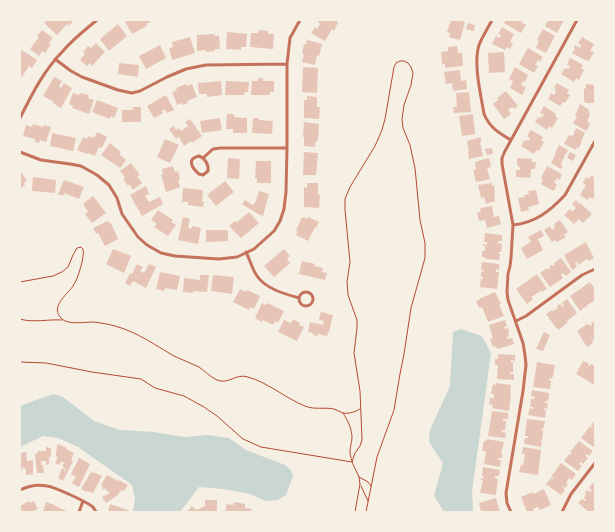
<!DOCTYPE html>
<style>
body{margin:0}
#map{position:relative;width:615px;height:532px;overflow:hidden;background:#f6efe4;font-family:Barlow,sans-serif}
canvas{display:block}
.frame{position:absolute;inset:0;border:21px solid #f6efe4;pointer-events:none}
</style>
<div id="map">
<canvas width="615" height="532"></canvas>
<div class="frame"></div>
</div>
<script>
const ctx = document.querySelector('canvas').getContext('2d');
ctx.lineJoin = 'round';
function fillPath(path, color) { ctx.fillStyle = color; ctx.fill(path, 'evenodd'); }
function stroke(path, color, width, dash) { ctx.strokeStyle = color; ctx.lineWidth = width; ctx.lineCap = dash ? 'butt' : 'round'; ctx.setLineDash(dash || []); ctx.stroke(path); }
const water = new Path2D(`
 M461,329L482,336L491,353L472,492L473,512H444L434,496L443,463L429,442L430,430L450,386L453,332Z
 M53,394L63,397L94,421L120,430L154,432L184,437L208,435L229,438L246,450L285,465L291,470L293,476L286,495L277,500L266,501L250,494L223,489L199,487L180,512H133L135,498L132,485L78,447L58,438L43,436L20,447V406Z`);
const building = new Path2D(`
 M47,20H74L69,26L67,24L57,35L44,23Z
 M128,20H150L151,22L146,24L147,26L132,34L125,22Z
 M320,20H335L338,22L334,31L332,29L325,41L311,33L315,27L317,29L320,24L318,22Z
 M451,20H458L465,22L460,40L449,37L450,33L447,32Z
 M506,20H522L521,22L526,25L521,33L504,23Z
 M548,20H564L557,33L545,26Z
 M468,23L475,25L474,31L466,29Z
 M118,24L127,36L109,51L100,39Z
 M502,27L514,34L510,42L513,43L510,49L507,47L505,50L492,44L496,36L500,38L501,35L498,34Z
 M543,29L555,36L546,53L536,48L539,41L537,40Z
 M42,30L53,38L49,43L51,44L45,53L42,51L39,56L30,49L39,37L37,36Z
 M259,30L268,31V34H274L273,49L250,47L251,33H258Z
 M227,32L247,34L246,47H241V50L226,49Z
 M214,34L215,36H219L220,49H214L215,51L206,52V50L197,51V35Z
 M190,37L195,53L172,60L169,48L173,47L172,42Z
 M582,37L594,44L590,51L594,52L589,61L586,60H585L572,53L575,49L574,48L575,45L580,48L581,45L578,43Z
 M307,40L322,44L319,56L317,55L315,65L302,62L304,54H302L304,44H306Z
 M96,43L105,52L92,66L90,63L87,66L80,60L85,54L83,52L88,46L91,48Z
 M160,45L166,58L146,69L139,56Z
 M457,46L458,53H462L463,66L445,68V64H442L441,52L448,51V47Z
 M528,48L543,57L540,62L538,60L535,65L538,66L534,73L519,64Z
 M20,49L37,60L32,68L29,66L22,77L20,75Z
 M504,52L505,72L489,73L488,53Z
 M570,58L583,65L581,68L584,70L579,80L576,78L574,82L561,74L564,69H565L566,68L569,69L570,66L567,65Z
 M119,63L139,65L138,77L118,74Z
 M303,67L318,68L317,93L302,92Z
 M515,67L528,75L525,82L523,81L521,85L526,87L522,95L510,88L513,81L509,79Z
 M460,70L461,81L466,80L467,89L453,91L452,83L446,84L444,72Z
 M54,77L62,81L59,87L61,88L64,83L72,88L61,108L53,103L54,102L43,96Z
 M258,78H263V81H274V92H270V95H251L252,81H258Z
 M221,81L222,95L207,97V94H199L198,83Z
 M226,81L249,82L248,92H245L244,95H225Z
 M557,83L569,90L567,93L570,95L565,103L563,102L560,106L548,99L551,93L554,95L556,92L555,91L556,89L554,88Z
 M186,84L187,86L192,84L197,97L187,101L188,103L182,105V103L177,105L172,92L177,90L176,88Z
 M586,84L595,85V103H585V102L584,101V89L586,88Z
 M506,91L518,106L514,109L512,107L508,110L511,114L504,119L493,104L498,100L497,98Z
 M469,92L471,112L454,113L453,107H457L456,93Z
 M73,93L79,95L80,93L89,95L88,98L94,100L89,114L72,108L73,106L69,104Z
 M166,95L174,110L167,113L165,109L162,111L163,113L154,118L147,106Z
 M307,96L317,97V107H320L319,119L304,118V100H307Z
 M97,100L118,108L114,118L111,116L110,119L92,112Z
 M580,104L588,109L590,115L587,121L590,123L589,124L590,125L586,131L573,123L577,117L575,116Z
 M544,106L556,114L555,116L558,118L552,128L549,126L547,130L535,122L538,117L540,119L541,116L542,117L544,115L540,113Z
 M133,107H141V122H122V110H133Z
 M227,114H234V117L247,118V133H233V129H226Z
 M473,114L475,134L462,136L459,116Z
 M220,118L222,130L202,133L200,121Z
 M253,118H259V120L273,121L272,134L252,133Z
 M190,119L202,136L192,143L191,141L184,146L179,137L176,139L169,129L174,126L176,130L179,128L181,131L188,126L185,122Z
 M304,122L319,124L318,141H316L315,147L304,146V137H303Z
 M33,124L43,127L44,125L51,127L46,142L40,140L39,143L35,142V139L23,136L26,125L32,127Z
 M576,128L585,133L581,141H582L579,148L577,147L576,150L564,144L569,135L571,136L574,135V133Z
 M531,130L543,137L541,140L544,142L539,151L536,150L534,154L521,146L525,140L526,141L527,140L529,141L530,138L527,136Z
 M97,132L107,137L102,148L99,147L95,156L88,153L87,154L77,150L83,137L87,139L88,136L94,138Z
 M52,133L76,138L73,151L50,146Z
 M481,137V142H480L483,156L469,159L468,152L469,151L467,141Z
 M165,139L179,145L170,163L157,157Z
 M110,143L121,152L119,154L126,160L120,168L101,155Z
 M559,145L568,150L561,163H562L561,166H563L561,169L551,163L556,153H555Z
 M492,148L493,154L487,155L485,149Z
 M304,152L318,153L316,175H303Z
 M570,152L576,155L573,161L567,158Z
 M228,158L240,159L239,179L227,178Z
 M489,158L491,167L487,168L490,179L476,182L473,170H476L475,162Z
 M517,158L532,159V162H536L535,169H531L530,178L516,177V170H520V167H518V165L517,164Z
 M256,161H271V183H257V178H255Z
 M131,163L140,175L137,176L142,183L133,190L129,184L128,186L123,179L125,177L120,171Z
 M173,166L175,172L178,171L180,179L178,180L180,187L166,192L161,175L163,174L162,169Z
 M547,166L562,174L560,180L557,178L556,181L555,180L554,182L557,184L554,191L541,184L543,180L541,178Z
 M20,171L27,180L24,183L25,185L20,189Z
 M591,175L595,178V195L593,199L589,197L588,199L587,200L580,195L586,185L583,183L586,177L589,179Z
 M33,177L56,180L55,193L32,191Z
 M64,180L84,187L79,199L64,193L63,196L58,194Z
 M225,181L234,192L216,206L207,195Z
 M307,183H318V195H320L319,208L304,207V187L307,188Z
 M492,183V186L494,185L495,193H494L495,201L486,204L484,197L481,198L478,185Z
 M146,186L149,194L145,196L149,202L160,197L163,204L142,216L130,195Z
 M183,188L203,190L202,202H204L203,207L188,205V202H182Z
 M536,190L539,204L528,207L529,210L521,212L518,198L525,197L524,195L529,194L528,191Z
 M259,191L269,194L263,216L258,214L242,204L245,200L253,205L256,201Z
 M93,196L106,213L92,223L85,214L88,212L83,204Z
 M576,200L579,204L580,203L592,214L583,223L579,219L574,224L564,215L570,209L572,212L576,208L572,204Z
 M492,206L494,217L499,216L501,224L487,228L485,220L479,221L477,212H481L480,208Z
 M158,210L173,220L171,222L176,225L168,236L154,227L157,224L151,220Z
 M249,212L259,223L241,238L229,226L235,221L237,222Z
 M183,217L190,219L188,228L191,229L192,226L201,228L198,244L178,240Z
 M302,217L307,219L308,217L319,222L316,228L315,227L308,241L296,235L298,231H296Z
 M560,220L568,232L564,235L566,237L557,242L555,240L552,242L544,230L550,226L552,230L555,228L554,225L555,224V223Z
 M108,221L110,224L111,223L118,239L105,246L98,233L96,234L93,228Z
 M206,230H228V241L206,242Z
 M541,230L544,236L538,239L543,250L527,259L521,248L531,242L528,237Z
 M485,233L502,235V241H498V243L502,244L501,252H498V253L500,254L499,260L485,259V257H482V251H485V246H483V244L487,245V242H484Z
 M586,242L594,258L589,261L587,259L578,265L577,262L575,263L577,267L572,270L564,255Z
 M113,249L131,256L124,273L106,264Z
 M284,249L290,256L287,259L290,263L274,277L264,266Z
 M561,258L571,272L566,276L563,273L561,275L563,278L550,287L540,273L547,268L548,270L550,268L549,266L552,265L553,266L555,265L554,263Z
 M302,261L315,264V266L323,268L322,272L327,273L325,280L299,274Z
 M482,262L499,264V270L496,269V272H499L497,289L480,287L481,279H483V277L481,276V271L483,272L484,270H481Z
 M137,264L143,267L140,271L144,273L149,264L156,267L146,288L133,281L130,286L125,283L130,273L132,274Z
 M160,272L180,276L177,290L165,288L164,291L156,289Z
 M537,274L547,289L542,292L541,291L531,297L533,299L527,304L516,289Z
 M200,275H209L207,292L193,291V293L183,292L184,278L200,280Z
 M213,275L234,277L232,294L211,291Z
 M590,282L595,289V300L587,305L588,306L586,307H585L580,311L570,296Z
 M240,289L246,292L247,290L260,296L254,309L251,307L249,310L233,302Z
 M495,292L501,304L499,305L504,316L488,322L482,307L479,308L476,301L479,300V299Z
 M567,299L577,313L567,321L568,322L559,330L558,328L557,329L546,314L552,310L553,311L558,308L557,306L560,304L563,307L564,306L562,303Z
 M262,303L266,305L267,303L284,311L278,323L275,321L273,325L263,320L262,322L255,318Z
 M321,312L327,313V314L333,315L329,332H328L327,336L318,334V336L313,335V333L308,332L310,322L323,325L324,321L319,320Z
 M293,319L300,323L299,325L304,327L297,341L278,332L284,320L291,323Z
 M505,320L507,326L504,327L505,329L508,328L509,332H508L509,336L507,337V339L512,338L514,344L497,349L496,346L493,347L490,339L493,338L489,325Z
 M595,321V339L592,341L593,343L587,347L577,331L587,324L588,325L589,324L590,326L592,325L591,323Z
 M544,332L550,335L543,351L536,349Z
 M498,354L515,355V361L511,360V362H513V372H510V374H514V380L497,379L498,365H495V359H498Z
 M583,361L589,364L588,366H590L591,364L595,366V385L576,374Z
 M537,362L555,365L553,377H552V379L549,378V380L551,381L550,389L533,387Z
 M496,383L511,385L510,393H511L509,411L492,408L493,405L489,404L490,398H494V394H491L493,384L496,385Z
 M532,390L549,393L548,401H546L545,403H548L547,409L544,408V410H546L545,418L528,415L530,408L533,409V407H530L531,399H534L535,397L531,396Z
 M492,411L508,413V419H503V421H506L505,430H502V432L506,433L505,438L488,436Z
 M527,419L545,421L543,429H541V430H543L542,441L541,440V442H542L541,447L525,444L524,443L525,438H528V436H525Z
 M595,420V448L581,438L590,426L592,428L593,426L591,425Z
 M487,439L504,442L501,454H502V458H498V460H501L500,467L484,464L486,451H482L484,441H486Z
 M579,441L593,451L589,456L587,454L585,456L588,458L583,464L581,462L579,464L582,466L578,471L564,461L569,454L570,455L572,453L570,452Z
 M58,444L67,448L66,449L74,453L71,460L73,461L63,481L58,478L62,468H63L65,471H66L64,467L62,466L65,462H61L59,465L55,463L58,457L56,456L57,445Z
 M46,447L51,448V457H49V464L46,465V461H41V465H43L44,473H37L35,454L38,453V451H46Z
 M523,447L541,450L538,475L519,472L521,465H523L525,454H522Z
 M26,452L27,461L33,460V474L26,475V468L24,469L23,467H22V470H20V453Z
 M79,458L90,464L79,487L72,483L76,477L71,474Z
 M561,463L576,474L572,480L569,478L566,483L568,484L565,488L562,486V487L565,490L561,495L546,484L551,478L553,479L554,478L551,477Z
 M483,467L500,470L499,476H495V478L498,479L496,495L480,493L483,480H481V478L483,479L484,476H482Z
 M91,472L93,473V472L102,476L93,493L87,491L86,492L81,489Z
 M107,475L118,481L119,480L128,485L124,491L121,490L118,495L106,503L102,497L110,493L106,490V489L105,488L104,490L102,488L103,486L101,485Z
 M592,483L595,484V509L593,512H589L578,503L582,499L585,501L586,500L584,498L586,494L585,493L587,490L590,492L592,490L589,488Z
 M544,489L551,505L540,510L538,507L533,509L534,512H527L521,497L533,492V494Z
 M496,498L500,512H481L479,503Z
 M205,500H217V512H187L192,506L196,510L205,506Z
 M29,501L30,503L34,501L38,509L32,512H20V506Z
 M46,502L55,505V506L69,512H43Z
 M234,502L245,504V508L252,509L251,512H225L227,504L233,505Z
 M110,504L128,510L129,512H111L108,511Z`);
const path = new Path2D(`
 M20,282L53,276L62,272L68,267L73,255L77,248L81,247L83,249C85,256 78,279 73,286C67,295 49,307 62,319C68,325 86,322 94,322C101,323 108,324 115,326C137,332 155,345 174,356C182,360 191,363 199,367C205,371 210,377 217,380C229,385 235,373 248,377C269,383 285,398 305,406C314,410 325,407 334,409C337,410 340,412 343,413C349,414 355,412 360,409
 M20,319C32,323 49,319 62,320
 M20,362L46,363L92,372L141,379L155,388L184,396L204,407L217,416L243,439L261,447L352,462
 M343,413C348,421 352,429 352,438C351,448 348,450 352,461
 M361,486L368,501
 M355,512L360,484L359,477
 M366,512L377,457L394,410L400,374L404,354L411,308L425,258V243L420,220L415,168L410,145L403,128L402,119L404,105L411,85L413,73L411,67L408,63L404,61H400L396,63L394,67L385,119L382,130L375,146L350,187L345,199V210L350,262L347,282L348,295L357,320V328L354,353L360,391L362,440L360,446L355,453L352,462L359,477L368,482L371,486`);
const minor = new Path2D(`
 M492,20C488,28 482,37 479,45C473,64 481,95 484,114C490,128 499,133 511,140
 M55,59L71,71L82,77L118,90L132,93L140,91L167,77L186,69L206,65L287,64
 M20,118C32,94 44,70 63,51C73,39 85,30 97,20
 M20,152L41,160L70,164L81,166L97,175L109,185L117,198L122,214L138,237L147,245L161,253L175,256L219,259L237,257L254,249L274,231L280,221L284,209L286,192L287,148V64L290,38L300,20
 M199,156C205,158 209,165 208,171L203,175L199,174C192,168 186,159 199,156Z
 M203,158L213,149L221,148H287
 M513,225C535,223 550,211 565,195L595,141
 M246,252C250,260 252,269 257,276C266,289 285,294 299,298
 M299 299a7 7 0 1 1 14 0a7 7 0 1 1-14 0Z
 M516,321L526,316L582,275L595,269
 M20,490C28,486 38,484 47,486C55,487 87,502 93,507C93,507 96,512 97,512
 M79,512L83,501
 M511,512L507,503L506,493L523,391L526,365L525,355L523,343L508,300L507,292L508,274L510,266L511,258L513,225L502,164V158L505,151L577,20
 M562,512L571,494L595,463`);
fillPath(water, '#c9d6d2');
fillPath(building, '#e6c5b7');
stroke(path, '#b5482f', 1);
stroke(minor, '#c5725c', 3);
</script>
